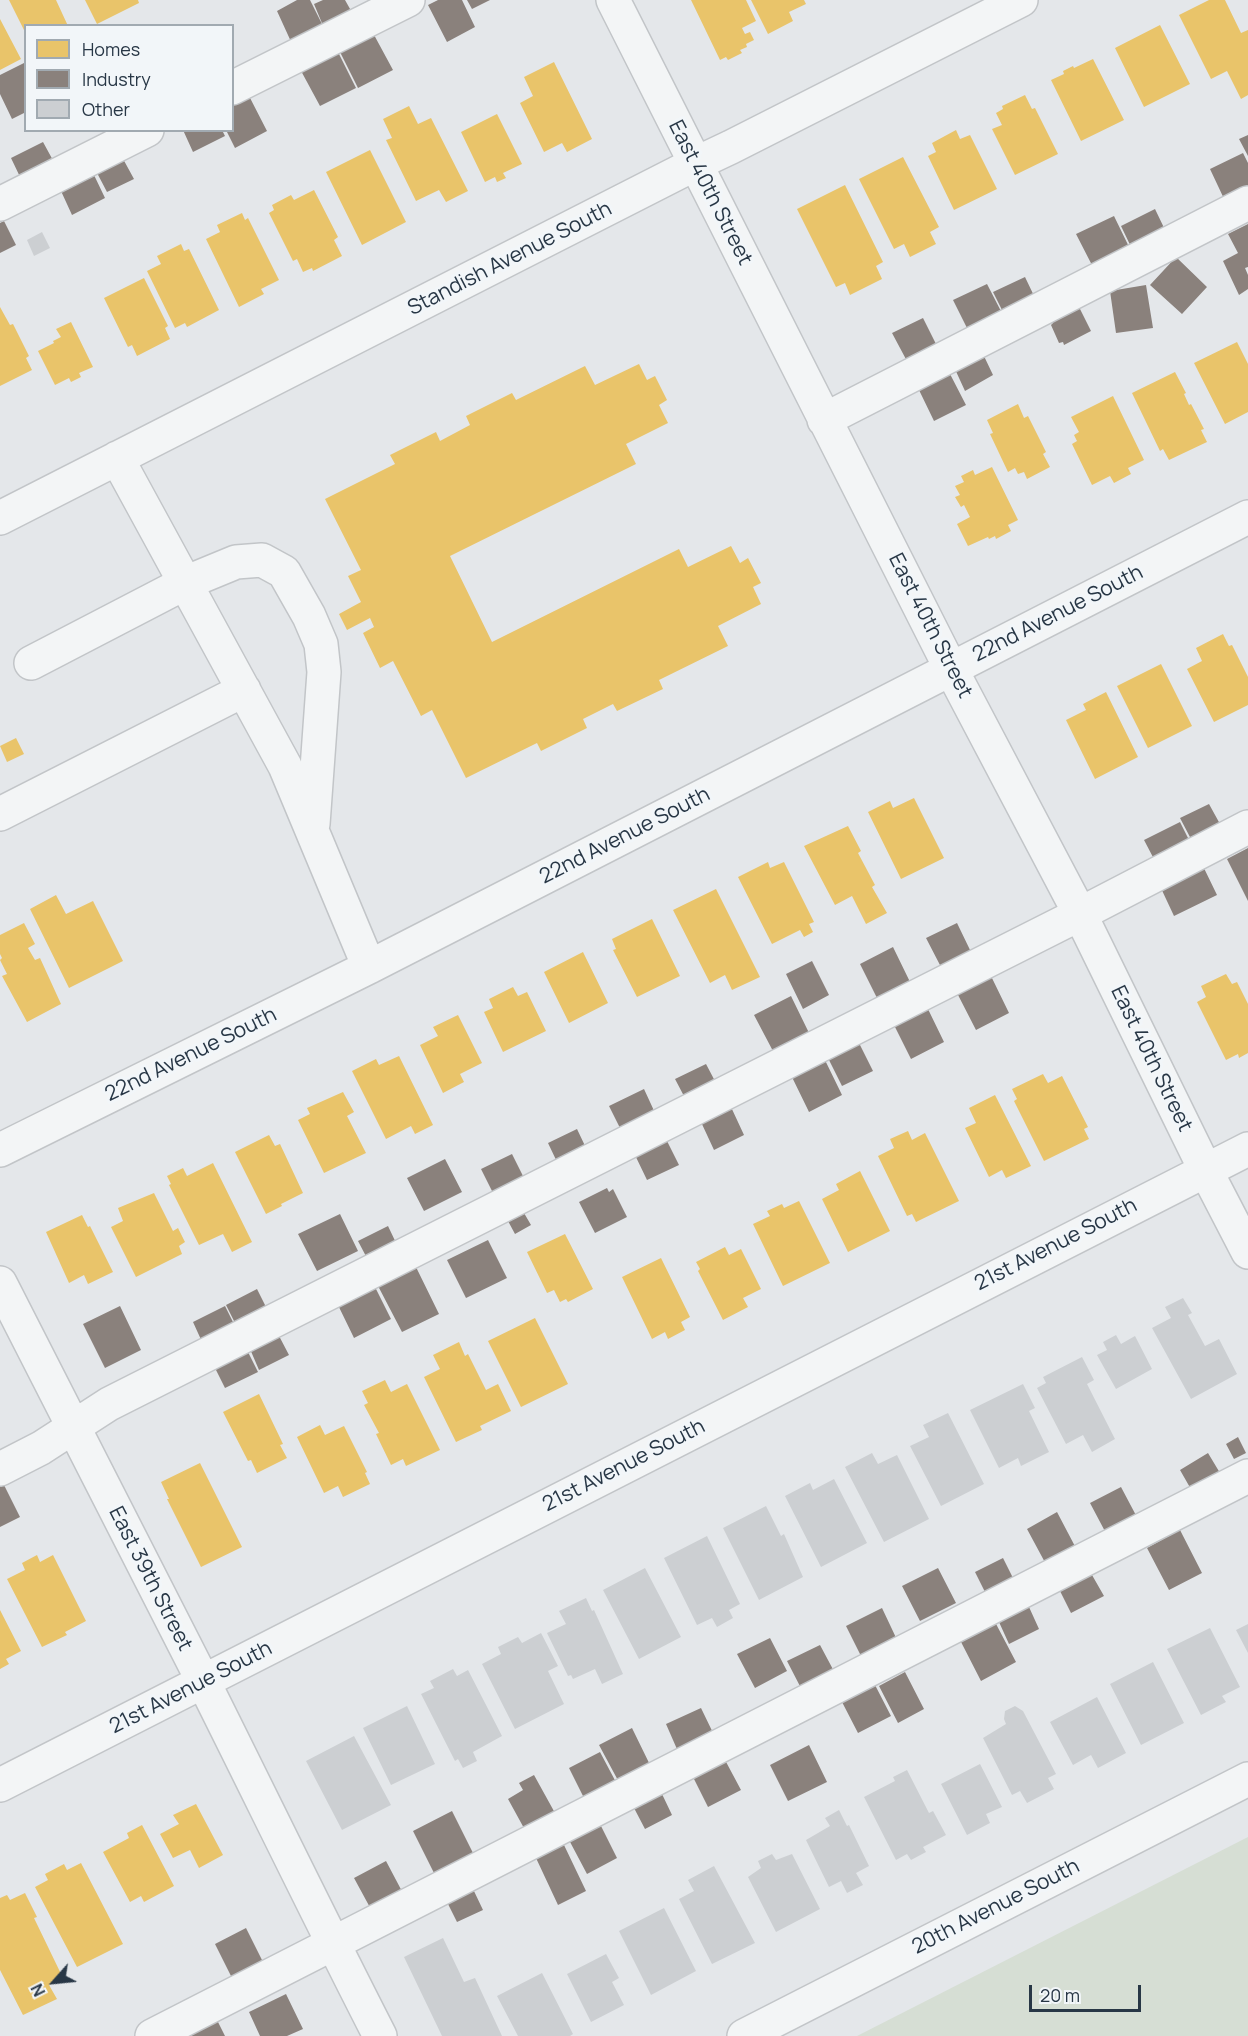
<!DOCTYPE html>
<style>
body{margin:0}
#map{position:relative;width:1248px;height:2036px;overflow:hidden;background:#e4e7ea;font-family:Manrope,sans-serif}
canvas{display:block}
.legend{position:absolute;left:24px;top:24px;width:210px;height:108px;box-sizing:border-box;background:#f2f6f9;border:2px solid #a1aab1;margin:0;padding:8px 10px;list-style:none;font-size:18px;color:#283746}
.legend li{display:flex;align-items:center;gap:12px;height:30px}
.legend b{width:30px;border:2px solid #a1aab1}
.north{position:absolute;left:24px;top:1952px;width:60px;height:60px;-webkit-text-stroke:4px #f2f6f9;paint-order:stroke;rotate:243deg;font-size:16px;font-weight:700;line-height:24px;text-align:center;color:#283746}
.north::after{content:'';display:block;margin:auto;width:21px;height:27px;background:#283746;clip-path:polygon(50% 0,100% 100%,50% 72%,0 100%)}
.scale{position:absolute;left:1029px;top:1985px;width:112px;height:27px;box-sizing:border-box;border:3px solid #283746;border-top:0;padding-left:8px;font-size:18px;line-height:21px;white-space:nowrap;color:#283746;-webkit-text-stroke:4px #f2f6f9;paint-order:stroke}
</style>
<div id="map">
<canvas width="1248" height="2036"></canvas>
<ul class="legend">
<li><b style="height:16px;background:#e9c46a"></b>Homes</li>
<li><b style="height:16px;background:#8a817c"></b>Industry</li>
<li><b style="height:16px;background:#cccfd2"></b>Other</li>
</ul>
<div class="north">N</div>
<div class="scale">20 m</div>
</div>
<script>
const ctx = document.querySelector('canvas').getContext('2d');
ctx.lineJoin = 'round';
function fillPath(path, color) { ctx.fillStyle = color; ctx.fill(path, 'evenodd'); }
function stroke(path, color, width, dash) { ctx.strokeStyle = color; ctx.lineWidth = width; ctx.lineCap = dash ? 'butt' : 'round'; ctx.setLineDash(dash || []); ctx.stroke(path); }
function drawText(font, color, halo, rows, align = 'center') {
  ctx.font = font + ' Manrope,sans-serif'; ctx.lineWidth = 6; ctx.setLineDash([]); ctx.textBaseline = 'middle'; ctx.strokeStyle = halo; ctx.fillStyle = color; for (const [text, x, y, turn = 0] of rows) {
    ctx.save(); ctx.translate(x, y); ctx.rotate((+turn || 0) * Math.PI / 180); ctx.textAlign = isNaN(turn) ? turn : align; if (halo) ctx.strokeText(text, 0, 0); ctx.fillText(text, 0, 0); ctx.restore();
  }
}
const green = new Path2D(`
 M1248,1837V2036H857Z`);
const homes = new Path2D(`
 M9,0H56L68,26H26V34Z
 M85,0H138L139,3L97,24Z
 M691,0H746L756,21L742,28L745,34L750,32L754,40L746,44L747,47L740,50L742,53L728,60L726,57L720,60Z
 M751,0H804L806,4L789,12L793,21L768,34Z
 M1209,0H1225L1241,33L1248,30V95L1241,99L1227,71L1211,79L1179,15Z
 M0,19L21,59L0,70Z
 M1160,25L1190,84L1144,107L1115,48Z
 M1093,59L1124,120L1081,141L1051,80L1064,74L1063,71L1073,66L1074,68Z
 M554,62L592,139L567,152L562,143L544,152L520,103L533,96L524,77Z
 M1025,95L1032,109L1035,108L1058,154L1015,175L992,129L1002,125L996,113L1003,109L1002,106Z
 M409,106L418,124L431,118L468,191L446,202L439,190L416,201L386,140L392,138L383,119Z
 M497,114L522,164L503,173L506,178L497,182L495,177L485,182L461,132Z
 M956,130L960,139L970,135L997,189L954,210L928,156L936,152L932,143Z
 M370,150L406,222L362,245L326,172Z
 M903,157L939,227L930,232L936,244L910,257L904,244L894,249L859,179Z
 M845,185L883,262L876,266L882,279L850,295L845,283L836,287L797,209Z
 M314,190L338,237L334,240L342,256L313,271L312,268L303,272L297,259L293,261L269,213L274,210L272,205L291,195L294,200Z
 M242,213L245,220L248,218L279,280L261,289L264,294L239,307L206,239L220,232L217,225Z
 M181,244L184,251L189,249L219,310L187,327L185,323L175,328L147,271L161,264L157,256Z
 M144,278L168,326L165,328L170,339L137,356L132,345L128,347L104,298Z
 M0,307L10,325L13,324L29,356L26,358L32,370L0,386Z
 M71,322L93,367L79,373L81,377L71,382L69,378L55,385L38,351L54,343L53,341L61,337L56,329Z
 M1237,342L1248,364V412L1225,424L1194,363Z
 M639,364L647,380L655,376L667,400L659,405L668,423L626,444L636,464L450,556L492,642L679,549L688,567L731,546L740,563L748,558L761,583L753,587L761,604L718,626L728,646L659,680L663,689L617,711L613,704L583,719L587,728L541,751L537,743L466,778L432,710L421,716L393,661L380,668L363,633L374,627L370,618L347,630L339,614L361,602L348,576L361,570L325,499L395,464L390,455L436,432L440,441L470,425L466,416L512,393L516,400L585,366L595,385Z
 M1175,372L1186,393L1184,394L1189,405L1191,404L1204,429L1201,430L1207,442L1169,460L1163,449L1160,451L1132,393Z
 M1113,396L1144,460L1128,468L1131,474L1114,483L1110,476L1092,485L1072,444L1077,441L1074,435L1079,432L1071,417Z
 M1018,404L1024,418L1028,416L1046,452L1043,454L1050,467L1027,479L1024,472L1018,474L1015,468L1008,472L990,434L993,433L987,420Z
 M992,467L1018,520L1008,525L1011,531L996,539L995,536L989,539L988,537L968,546L957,524L970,517L964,505L961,507L955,497L960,495L955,486L964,482L961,476L973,470L975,475Z
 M1223,634L1229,646L1232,645L1248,677V705L1214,722L1187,669L1202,661L1196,648Z
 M1161,664L1192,726L1148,748L1117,686Z
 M1106,692L1138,757L1095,779L1066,720L1086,710L1083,704Z
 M16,738L24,754L7,762L0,746Z
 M914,798L944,858L901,879L868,812L890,801L893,808Z
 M848,826L861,851L858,853L875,885L872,887L887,913L866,924L852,896L835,905L804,846Z
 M768,862L770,868L784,862L814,922L809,924L813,932L804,937L800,930L772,944L738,877Z
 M716,889L760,977L732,990L725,975L710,983L673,910Z
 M56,895L66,914L93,901L123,961L69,988L30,909Z
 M652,919L680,976L637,997L613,950L616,949L612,939Z
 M24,923L35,944L28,948L35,960L40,958L61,1004L27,1022L2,976L7,974L0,960L2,958L0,954V935Z
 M583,952L608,1003L569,1023L544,972Z
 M1226,974L1232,984L1237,982L1248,1004V1053L1239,1058L1238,1054L1226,1060L1197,1002L1206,997L1201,986Z
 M513,987L518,996L527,992L546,1031L503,1052L484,1012L493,1008L489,999Z
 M458,1015L482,1063L460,1074L464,1082L443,1093L420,1045L438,1036L433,1027Z
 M399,1056L433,1125L415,1134L411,1126L386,1139L352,1071L376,1059L379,1065Z
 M1043,1074L1048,1083L1062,1076L1088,1127L1084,1129L1089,1139L1044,1161L1014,1101L1017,1099L1012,1089Z
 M343,1092L354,1112L347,1116L366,1153L324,1173L298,1120L310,1114L307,1108Z
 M995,1095L1031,1166L1006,1178L1002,1170L989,1177L965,1128L976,1123L969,1108Z
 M908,1131L912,1140L925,1133L959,1201L916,1222L912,1214L907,1216L878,1156L894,1148L890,1139Z
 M269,1135L275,1146L280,1144L303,1193L281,1204L282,1206L266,1214L235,1152Z
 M213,1163L252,1242L232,1252L223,1234L199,1245L169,1185L171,1184L167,1176L183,1168L187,1176Z
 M860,1171L890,1231L848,1252L822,1199L839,1190L836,1184Z
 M154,1193L173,1231L178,1228L185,1242L179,1246L182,1254L136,1277L111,1227L123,1221L118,1208Z
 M799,1201L830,1263L783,1286L753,1224L770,1216L767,1211L782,1204L784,1208Z
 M82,1215L88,1227L90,1226L113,1272L88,1284L84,1275L69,1283L46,1232Z
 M565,1234L593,1289L568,1302L566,1299L560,1302L554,1290L547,1293L527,1252Z
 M725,1247L729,1255L741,1249L761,1289L743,1298L748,1307L723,1320L698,1271L700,1269L696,1262Z
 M661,1258L690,1317L681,1322L685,1330L668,1339L665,1332L652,1339L622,1277Z
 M535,1318L568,1384L521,1407L488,1341Z
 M459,1342L465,1356L468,1354L486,1390L498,1384L511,1411L480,1426L482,1430L456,1442L424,1377L440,1369L433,1355Z
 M385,1380L391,1392L407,1384L440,1450L406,1466L403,1459L391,1465L376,1434L379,1433L364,1405L368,1403L362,1391Z
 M259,1394L283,1444L280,1445L287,1458L257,1473L251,1460L248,1461L223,1412Z
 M320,1425L325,1435L344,1426L367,1472L365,1473L370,1484L343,1497L338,1486L324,1493L297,1437Z
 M200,1463L242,1547L201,1567L167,1499H169L161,1482Z
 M37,1555L40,1562L53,1555L86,1621L65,1632L67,1635L42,1647L7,1579L25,1570L22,1563Z
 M0,1610L21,1651L6,1659L9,1664L0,1669Z
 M196,1804L223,1855L199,1868L190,1850L173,1858L160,1834L179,1824L173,1815Z
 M142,1825L174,1886L144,1902L141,1896L130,1902L103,1852L129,1838L127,1833Z
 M81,1863L123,1944L77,1967L35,1887L48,1880L45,1874L64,1864L67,1870Z
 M25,1893L37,1917L34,1918L63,1978L49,1985L57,1999L23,2015L0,1970V1898L7,1895L10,1900Z`);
const industry = new Path2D(`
 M297,0H310L324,28L314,4L323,0H345L354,16L293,46L277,11Z
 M438,0H462L475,27L447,42L428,5Z
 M467,0H490L472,9Z
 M373,33L393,70L358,88L339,50Z
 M337,50L356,88L320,106L300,69Z
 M26,62V112L12,119L0,94V75Z
 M248,94L267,131L235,148L226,130H232V102Z
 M183,130H222L225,136L193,152Z
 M1248,135V156L1239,139Z
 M43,142L55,164L22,181L11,158Z
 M1243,153L1248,163V192L1226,203L1210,169Z
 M122,157L134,179L107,192L96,171Z
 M94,175L105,198L72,215L61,191Z
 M1155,209L1167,234L1133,251L1121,226Z
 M1114,216L1132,253L1095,271L1076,234Z
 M4,221L16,245L0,253V223Z
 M1248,224V267L1245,268L1248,275V289L1239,295L1223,261L1238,253L1228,234Z
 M1176,257L1207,287L1182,314L1150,285Z
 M1025,277L1036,300L1005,316L993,292Z
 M987,284L1004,317L970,334L953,300Z
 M1146,285L1153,328L1116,333L1110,291Z
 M1079,307L1091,331L1064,345L1063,342L1059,343L1051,325L1053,323L1052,321Z
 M923,318L938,348L908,363L892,333Z
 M983,354L993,375L965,391L954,367Z
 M950,374L966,405L934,421L919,390Z
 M1209,804L1220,824L1191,839L1180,818Z
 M1180,822L1191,844L1155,861L1144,840Z
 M1248,848V901L1227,859Z
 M1201,862L1217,895L1174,916L1159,884Z
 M957,923L971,952L941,967L926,938Z
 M893,947L911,984L878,1000L860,964Z
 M812,961L829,995L803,1009L786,974Z
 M991,976L1009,1013L976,1030L957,993Z
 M791,996L810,1035L774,1053L754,1015Z
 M927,1007L944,1042L911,1059L893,1023Z
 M857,1039L873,1071L842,1086L826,1054Z
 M823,1056L842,1095L809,1112L790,1073Z
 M706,1064L716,1083L685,1098L675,1079Z
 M644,1089L656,1115L622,1132L609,1106Z
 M731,1107L744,1135L714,1150L701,1122Z
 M577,1129L587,1150L558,1164L548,1143Z
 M665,1137L679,1165L647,1180L634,1153Z
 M512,1154L525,1180L494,1195L481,1169Z
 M445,1159L462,1192L424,1211L407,1178Z
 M607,1188L609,1192L613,1189L627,1217L595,1233L579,1202Z
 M524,1213L531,1225L515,1234L508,1221Z
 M340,1214L358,1251L317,1271L298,1234Z
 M388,1226L398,1247L369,1262L358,1241Z
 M488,1240L507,1278L466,1298L447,1260Z
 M415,1265L439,1314L402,1332L377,1284Z
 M374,1285L391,1319L354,1338L337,1303Z
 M257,1289L268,1311L237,1327L226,1305Z
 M120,1306L141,1350L105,1368L83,1324Z
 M225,1306L236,1328L203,1344L193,1322Z
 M278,1334L289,1355L259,1370L250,1349Z
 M247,1350L258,1372L225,1388L214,1366Z
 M1238,1437L1246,1453L1234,1459L1226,1444Z
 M1208,1453L1220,1473L1192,1491L1180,1470Z
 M3,1483L20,1517L0,1527V1485Z
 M1121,1487L1139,1521L1108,1537L1090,1503Z
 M1057,1512L1078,1552L1048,1568L1027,1529Z
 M1180,1530L1202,1573L1169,1590L1147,1548Z
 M1003,1558L1016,1584L988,1598L975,1572Z
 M938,1568L956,1603L920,1621L902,1586Z
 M1092,1575L1104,1596L1071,1613L1060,1591Z
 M1029,1607L1039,1629L1009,1644L999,1622Z
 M882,1608L899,1644L864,1662L846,1626Z
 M995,1622L1016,1662L981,1681L960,1640Z
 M770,1638L787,1671L755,1688L737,1654Z
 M820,1645L836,1675L803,1692L787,1661Z
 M905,1672L924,1709L898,1723L879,1686Z
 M875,1685L891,1716L858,1733L842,1702Z
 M701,1708L716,1739L680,1756L666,1724Z
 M632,1728L652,1769L621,1786L599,1745Z
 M809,1745L827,1782L788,1801L770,1765Z
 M600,1752L618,1786L586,1802L569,1768Z
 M725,1760L741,1790L708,1807L693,1777Z
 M534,1775L555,1813L525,1830L508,1799L523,1790L519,1783Z
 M662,1794L672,1815L645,1829L634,1808Z
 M452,1811L474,1855L435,1875L413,1831Z
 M600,1824L617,1858L587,1874L569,1840Z
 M564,1845L586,1891L558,1905L536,1858Z
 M386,1861L405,1897L373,1913L354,1878Z
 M473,1889L483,1910L457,1922L447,1902Z
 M246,1928L265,1966L234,1982L215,1944Z
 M286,1994L303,2029L287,2036H260L249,2012Z
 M217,2020L225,2036H186Z`);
const building = new Path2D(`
 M42,232L50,248L34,256L27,240Z
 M1183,1298L1192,1313L1188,1315L1205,1346L1219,1339L1237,1374L1191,1399L1152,1328L1171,1318L1165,1307Z
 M1116,1335L1121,1344L1135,1336L1152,1369L1116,1389L1097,1355L1107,1350L1103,1342Z
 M1082,1357L1094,1380L1087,1384L1115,1439L1092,1452L1083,1435L1066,1444L1037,1388L1046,1383L1043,1377Z
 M1023,1384L1035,1408L1029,1411L1049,1452L1021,1466L1018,1458L999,1468L970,1410Z
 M948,1413L984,1484L941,1506L910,1446L929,1437L923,1425Z
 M872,1453L878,1464L897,1455L929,1519L884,1542L845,1467Z
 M834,1479L867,1543L821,1567L785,1496L810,1483L813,1490Z
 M766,1506L781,1536L784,1534L803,1577L759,1600L723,1528Z
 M707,1536L740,1604L729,1610L733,1618L717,1627L712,1618L697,1625L664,1558Z
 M645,1568L681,1637L639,1659L603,1590Z
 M586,1598L592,1611L594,1610L623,1674L602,1684L595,1669L573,1679L571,1675L568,1676L547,1633L566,1624L559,1611Z
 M1248,1624V1653L1236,1630Z
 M1210,1628L1240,1687L1222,1696L1226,1702L1201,1715L1167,1649Z
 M541,1633L558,1666L548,1671L564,1704L515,1729L482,1664L501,1654L498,1647L518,1637L522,1643Z
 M1153,1662L1184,1723L1141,1745L1110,1684Z
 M453,1669L457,1676L468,1670L502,1736L473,1752L477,1761L463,1768L458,1759L455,1761L421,1694L434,1688L430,1681Z
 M1097,1697L1126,1753L1098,1768L1091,1755L1073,1765L1050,1722Z
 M407,1706L435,1764L391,1785L363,1728Z
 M1015,1706L1023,1711L1056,1774L1048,1778L1054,1789L1027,1803L1020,1791L1012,1795L983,1738L1006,1724L1004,1719L1005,1711Z
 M354,1736L391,1805L342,1830L306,1761Z
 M980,1764L1002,1807L986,1814L990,1823L967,1835L941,1784Z
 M907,1770L929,1813L933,1811L946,1835L923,1847L926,1852L911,1860L907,1854L896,1860L864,1797L895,1781L893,1777Z
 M839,1810L847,1826L849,1825L869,1866L856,1873L863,1885L847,1893L841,1881L829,1887L806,1840L830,1826L825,1818Z
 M772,1854L776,1860L792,1854L820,1909L776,1932L748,1877L761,1868L758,1861Z
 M714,1866L755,1943L712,1964L679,1899L694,1891L688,1880Z
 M664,1908L696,1971L651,1995L619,1931Z
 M443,1938L464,1982L475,1978L502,2036H442L404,1957Z
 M606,1954L619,1978L612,1982L624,2005L591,2022L567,1974Z
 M542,1973L573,2034L570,2036H518L497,1996Z`);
const minor = new Path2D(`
 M613,0L951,669L1080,914L1205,1169L1248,1252
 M232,88L408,0
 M0,204L147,130
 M824,420L1248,203
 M117,458L285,766L369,967
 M0,518L695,164L731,147L1021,0
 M31,663L185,583L236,562L262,560L284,572L309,616L321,644L324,672L313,824
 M0,814L244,690
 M0,1150L369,967L1248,517
 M0,1283C67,1417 137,1549 204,1683C263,1801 320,1919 380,2036
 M0,1469L41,1448L109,1404L1080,914L1248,827
 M0,1785L1248,1149
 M152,2036L1248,1476
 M744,2036L1248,1779`);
const streetNames = [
 ["East 40th Street",710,193,63],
 ["Standish Avenue South",510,259,-27],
 ["22nd Avenue South",1058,614,-27],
 ["East 40th Street",930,626,63],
 ["22nd Avenue South",625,836,-27],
 ["22nd Avenue South",191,1055,-26],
 ["East 40th Street",1151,1059,64],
 ["21st Avenue South",1056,1245,-27],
 ["21st Avenue South",624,1466,-27],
 ["East 39th Street",150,1579,63],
 ["21st Avenue South",191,1688,-27],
 ["20th Avenue South",996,1907,-27]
];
fillPath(green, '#d6ded4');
fillPath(homes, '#e9c46a');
fillPath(industry, '#8a817c');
fillPath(building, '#cccfd2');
stroke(minor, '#c2c5c8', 36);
stroke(minor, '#f3f5f6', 33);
drawText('21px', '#283746', '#f2f6f9', streetNames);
</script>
